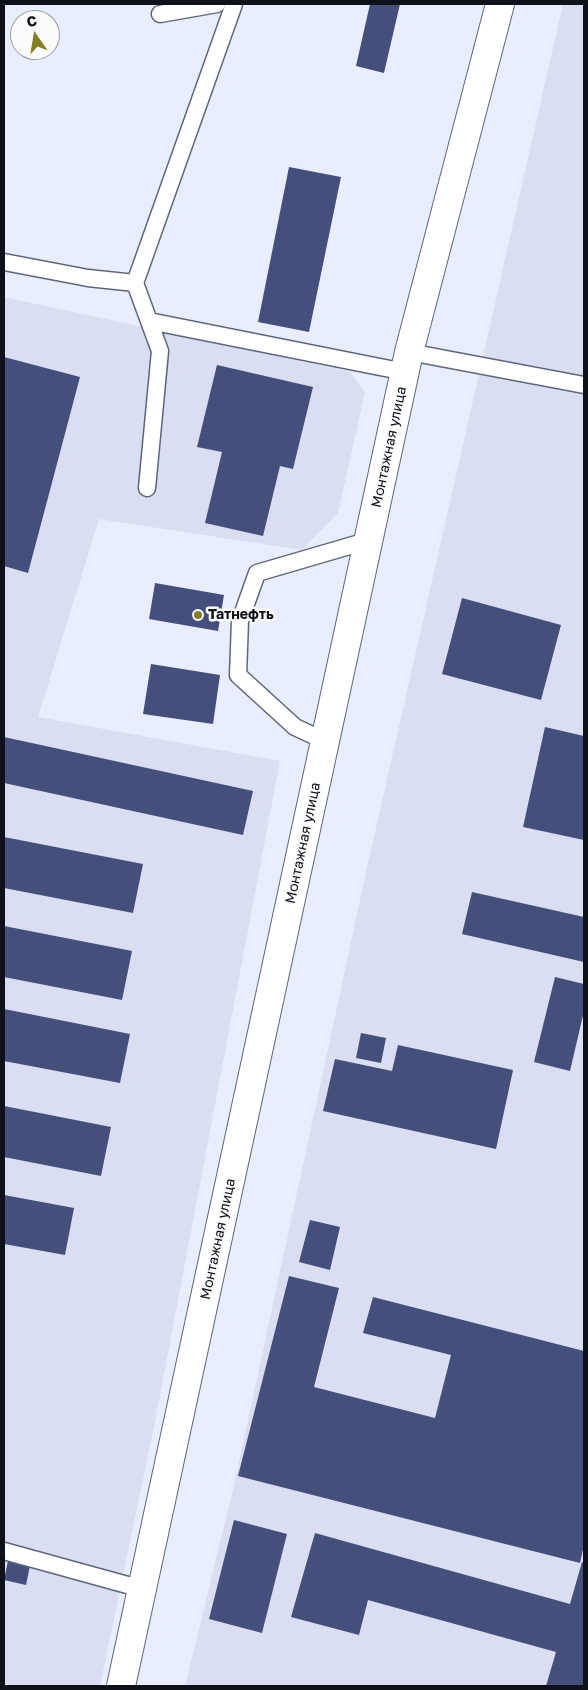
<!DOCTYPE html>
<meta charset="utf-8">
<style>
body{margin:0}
#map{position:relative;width:588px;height:1690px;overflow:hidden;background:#e9eefe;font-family:"Golos Text",sans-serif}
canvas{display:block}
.frame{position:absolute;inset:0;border:5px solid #0e1119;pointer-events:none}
.north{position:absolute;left:10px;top:10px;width:50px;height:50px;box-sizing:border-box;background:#fbfbfb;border:1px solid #9c9da1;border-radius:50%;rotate:347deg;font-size:14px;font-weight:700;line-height:20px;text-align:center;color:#0e1119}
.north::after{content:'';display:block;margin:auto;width:18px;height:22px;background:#847f27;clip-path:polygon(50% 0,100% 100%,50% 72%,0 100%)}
</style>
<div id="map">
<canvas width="588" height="1690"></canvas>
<div class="frame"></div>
<div class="north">С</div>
</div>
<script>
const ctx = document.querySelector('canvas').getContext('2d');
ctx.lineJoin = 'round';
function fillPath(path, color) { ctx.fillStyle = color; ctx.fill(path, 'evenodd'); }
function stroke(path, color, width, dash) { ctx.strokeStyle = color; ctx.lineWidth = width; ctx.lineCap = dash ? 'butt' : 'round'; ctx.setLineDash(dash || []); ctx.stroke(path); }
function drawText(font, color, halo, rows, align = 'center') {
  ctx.font = font + ' "Golos Text",sans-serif'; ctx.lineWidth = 5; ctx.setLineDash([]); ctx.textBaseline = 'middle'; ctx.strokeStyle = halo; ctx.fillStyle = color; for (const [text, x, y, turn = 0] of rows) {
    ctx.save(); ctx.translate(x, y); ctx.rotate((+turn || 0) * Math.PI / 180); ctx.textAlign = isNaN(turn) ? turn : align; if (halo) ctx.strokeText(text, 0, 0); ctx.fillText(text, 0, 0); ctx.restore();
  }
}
const built = new Path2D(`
 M563,4H584V1686H185L233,1490L368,863Z
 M4,297L350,372L365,392L338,513L302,550L99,519L38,717L280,761L154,1427L100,1686H4Z`);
const building = new Path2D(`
 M370,4H400L384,73L356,66Z
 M289,167L341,177L309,332L258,322Z
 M4,357L80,377L28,573L4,566Z
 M217,365L313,387L293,469L280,466L263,536L205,523L222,452L197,447Z
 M155,583L224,595L218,631L149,619Z
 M462,598L561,625L541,700L442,674Z
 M151,664L220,675L213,724L143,714Z
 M545,727L584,736V840L523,827Z
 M4,737L253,791L243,835L4,783Z
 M4,837L143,864L133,913L4,888Z
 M472,892L584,917V962L462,934Z
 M4,926L132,951L122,1000L4,977Z
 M555,977L584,984V1011L570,1071L534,1062Z
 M4,1009L130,1034L120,1083L4,1061Z
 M361,1033L386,1038L381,1063L356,1058Z
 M398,1045L513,1070L496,1149L323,1111L335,1059L392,1071Z
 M4,1106L111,1127L101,1176L4,1157Z
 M4,1195L74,1208L65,1255L4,1244Z
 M310,1220L340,1227L330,1270L299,1262Z
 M289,1276L339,1288L314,1387L435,1418L451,1355L363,1333L373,1297L584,1351V1545L580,1563L238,1476Z
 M234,1520L287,1534L262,1633L209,1619Z
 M315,1533L570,1604L582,1562L584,1563V1686H546L556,1652L368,1600L359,1635L291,1617Z
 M9,1556L31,1561L26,1585L4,1580Z`);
const service = new Path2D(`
 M160,14L217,4
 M4,262L88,278L135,283
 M149,321L405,372
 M409,352L584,385
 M147,488L160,351L135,283L234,4
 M325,741L295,727L238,675L240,621L257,573L370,540
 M4,1551L142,1589`);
const tertiary = new Path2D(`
 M121,1686L409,352L500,4`);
const markers = [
 [198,615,5,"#847f27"]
];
const streetNames = [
 ["Монтажная улица",389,447,-78],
 ["Монтажная улица",303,843,-78],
 ["Монтажная улица",218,1239,-78]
];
const poiNames = [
 ["Татнефть",208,615]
];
fillPath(built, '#d9def2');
fillPath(building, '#444f7c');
stroke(service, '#5f667c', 19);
stroke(tertiary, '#5f667c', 30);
stroke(service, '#fff', 16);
stroke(tertiary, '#fff', 28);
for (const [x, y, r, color] of markers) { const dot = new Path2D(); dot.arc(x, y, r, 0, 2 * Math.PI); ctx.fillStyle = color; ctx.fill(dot); stroke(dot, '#fbfbfb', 2); }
drawText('14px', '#0e1119', '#fbfbfb', streetNames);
drawText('bold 14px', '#0e1119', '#fbfbfb', poiNames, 'left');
</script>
